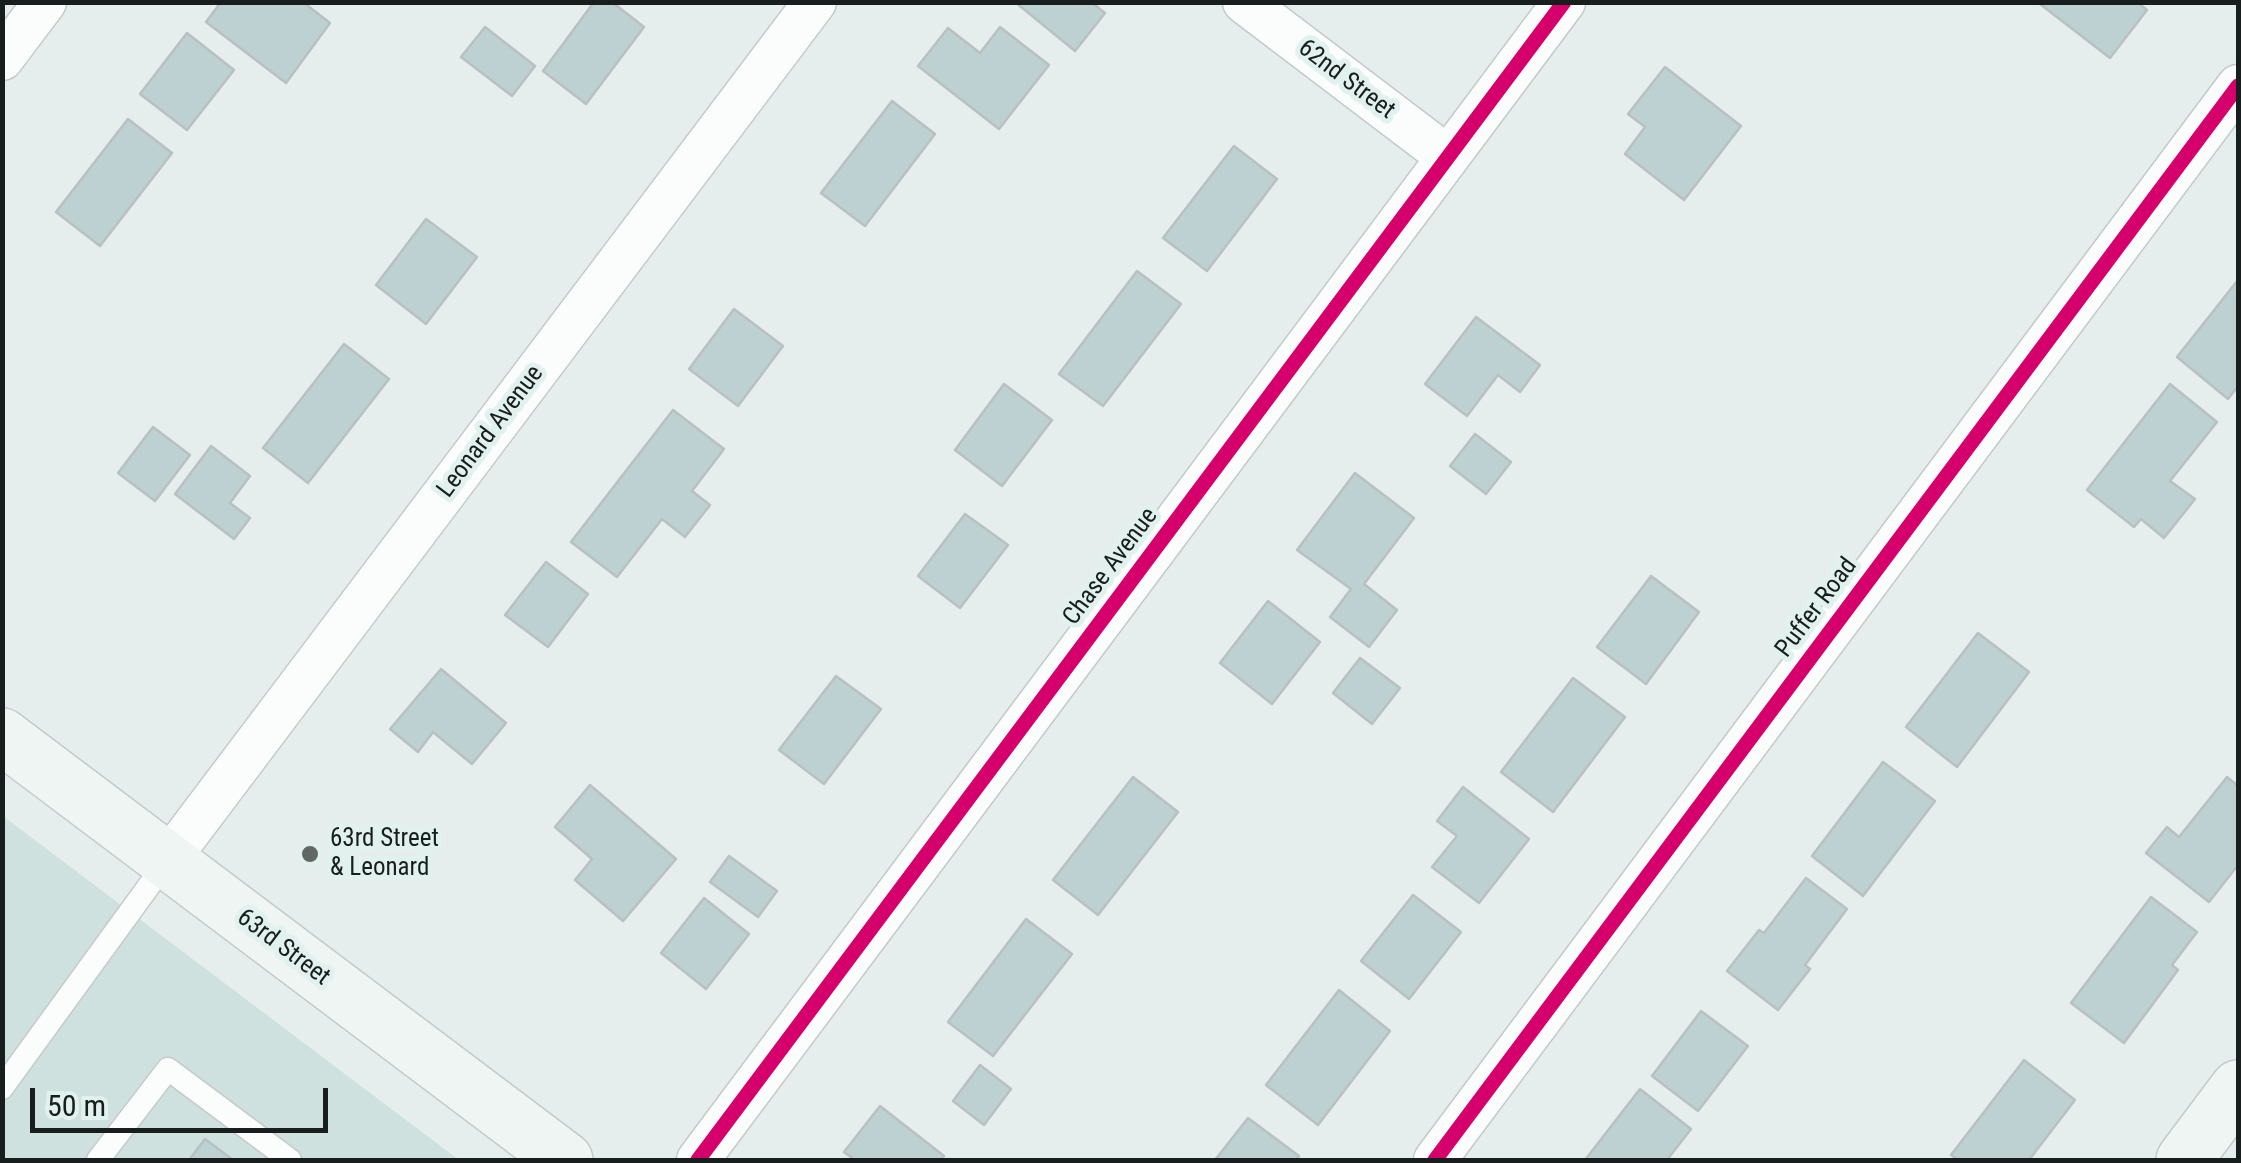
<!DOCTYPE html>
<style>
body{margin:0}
#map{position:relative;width:2241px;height:1163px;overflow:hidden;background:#e5eeec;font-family:"Roboto Condensed",sans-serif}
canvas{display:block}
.frame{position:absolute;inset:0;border:5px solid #181e1d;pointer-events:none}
.scale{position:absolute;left:30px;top:1088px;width:298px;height:45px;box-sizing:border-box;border:5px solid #181e1d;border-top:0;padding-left:12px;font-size:30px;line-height:35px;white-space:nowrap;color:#181e1d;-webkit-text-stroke:8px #e1f2ee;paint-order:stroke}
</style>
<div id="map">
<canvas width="2241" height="1163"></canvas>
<div class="frame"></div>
<div class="scale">50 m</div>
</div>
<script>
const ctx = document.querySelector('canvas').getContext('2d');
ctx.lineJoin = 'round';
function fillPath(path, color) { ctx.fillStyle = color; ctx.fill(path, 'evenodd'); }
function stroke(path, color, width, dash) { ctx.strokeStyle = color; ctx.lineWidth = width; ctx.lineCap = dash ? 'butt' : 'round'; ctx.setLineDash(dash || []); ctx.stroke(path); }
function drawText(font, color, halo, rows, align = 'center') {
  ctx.font = font + ' "Roboto Condensed",sans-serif'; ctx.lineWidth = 10; ctx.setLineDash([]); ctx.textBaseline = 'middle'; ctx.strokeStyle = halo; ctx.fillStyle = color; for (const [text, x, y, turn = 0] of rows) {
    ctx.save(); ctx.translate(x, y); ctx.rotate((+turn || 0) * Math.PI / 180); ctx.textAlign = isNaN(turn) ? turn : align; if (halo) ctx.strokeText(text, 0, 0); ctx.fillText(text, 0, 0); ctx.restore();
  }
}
const built = new Path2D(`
 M3,816L459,1160H3Z`);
const building = new Path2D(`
 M221,2H303L330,23L286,83L206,22Z
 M594,2H612L644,27L586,104L543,71Z
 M1015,2H1091L1105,13L1075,51Z
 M2041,2H2137L2147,10L2110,58L2040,4Z
 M485,27L535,66L512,96L461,57Z
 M1000,27L1049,65L999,129L918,66L948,28L980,53Z
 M187,33L234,70L187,130L140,94Z
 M1665,67L1741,126L1684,200L1625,154L1645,127L1628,114Z
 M892,101L935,134L865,226L821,193Z
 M128,119L172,153L100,246L56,212Z
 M1234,146L1277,179L1207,271L1163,238Z
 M426,219L477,257L426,324L376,285Z
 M1137,271L1181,304L1103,406L1059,374Z
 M2238,280V386L2228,399L2177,357Z
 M734,309L783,346L738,406L689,369Z
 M1476,317L1540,365L1520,392L1498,375L1467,416L1425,384Z
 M344,344L389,379L308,483L263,448Z
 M1004,384L1052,420L1002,486L955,450Z
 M2170,384L2217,422L2170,481L2195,499L2164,538L2141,519L2134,527L2087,490Z
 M673,410L724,449L692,491L710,505L685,537L662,519L617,577L571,542Z
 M153,427L190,455L155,501L118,473Z
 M1475,434L1511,462L1486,494L1450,466Z
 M211,446L250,476L230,503L250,518L234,539L175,494Z
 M1355,473L1414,518L1364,584L1397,610L1369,647L1330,617L1351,589L1297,550Z
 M965,514L1008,545L960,608L918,576Z
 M546,562L588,594L548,647L505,615Z
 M1651,576L1699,612L1646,684L1597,647Z
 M1268,601L1320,642L1272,704L1220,663Z
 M1978,633L2029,672L1957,767L1906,727Z
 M1360,658L1400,688L1372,724L1333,693Z
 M441,669L506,723L472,764L433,732L418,752L390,729Z
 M836,676L881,709L824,784L779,750Z
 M1573,678L1625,717L1553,812L1501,772Z
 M1883,762L1935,801L1863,896L1812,856Z
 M1133,777L1178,812L1098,915L1053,880Z
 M2227,777L2238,786V865L2209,902L2146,853L2167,827L2179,837Z
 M590,785L676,859L623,921L575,880L592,859L555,827Z
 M1463,787L1529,839L1479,903L1432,867L1457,836L1437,821Z
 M729,856L777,891L758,917L710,882Z
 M1806,878L1847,909L1805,965L1810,969L1778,1010L1727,971L1759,930L1764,933Z
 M1413,895L1461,932L1409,999L1361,961Z
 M2151,897L2197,932L2172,965L2178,970L2124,1043L2071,1003Z
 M704,898L749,934L706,989L661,953Z
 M1026,919L1072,954L993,1056L948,1022Z
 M1339,990L1390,1031L1318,1125L1266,1085Z
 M1701,1011L1748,1046L1698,1111L1652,1076Z
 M2024,1060L2075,1100L2029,1160H1959L1951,1155Z
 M980,1065L1011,1089L984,1125L953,1101Z
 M1640,1089L1691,1129L1667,1160H1585Z
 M880,1106L944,1156L941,1160H855L844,1152Z
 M1248,1118L1299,1156L1296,1160H1215Z
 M205,1139L233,1160H189Z`);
const lane = new Path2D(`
 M2,1088L167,861
 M98,1160L168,1069L290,1160`);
const street = new Path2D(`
 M1244,2L1448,157
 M2,59L45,2
 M167,861L815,2
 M698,1160L1564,2
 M1435,1160L2238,86`);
const secondary = new Path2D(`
 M2,736L565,1160
 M2184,1160L2238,1088`);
const cycleway = new Path2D(`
 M698,1160L1564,2
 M1435,1160L2238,86`);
const markers = [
 [310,854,10,"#606765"]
];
const streetNames = [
 ["62nd Street",1346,80,37],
 ["Leonard Avenue",491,432,-53],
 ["Chase Avenue",1111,567,-53],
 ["Puffer Road",1817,608,-53],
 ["63rd Street",283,948,37]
];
const poiNames = [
 ["63rd Street",330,840],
 ["& Leonard",330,869]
];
fillPath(built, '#cfe1de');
fillPath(building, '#bdd1d3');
stroke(building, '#b9c0c0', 2.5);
stroke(lane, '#c4cac9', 25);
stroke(street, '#c4cac9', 45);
stroke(secondary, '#c4cac9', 58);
stroke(lane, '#fbfcfc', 22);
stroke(street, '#fbfcfc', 42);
stroke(secondary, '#eef5f2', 55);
stroke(cycleway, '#d6006c', 15);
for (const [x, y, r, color] of markers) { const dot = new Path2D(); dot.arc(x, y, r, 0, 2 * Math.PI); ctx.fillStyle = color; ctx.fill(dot); stroke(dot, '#e1f2ee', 4); }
drawText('25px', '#181e1d', '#e1f2ee', streetNames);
drawText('25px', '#181e1d', '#e1f2ee', poiNames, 'left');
</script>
